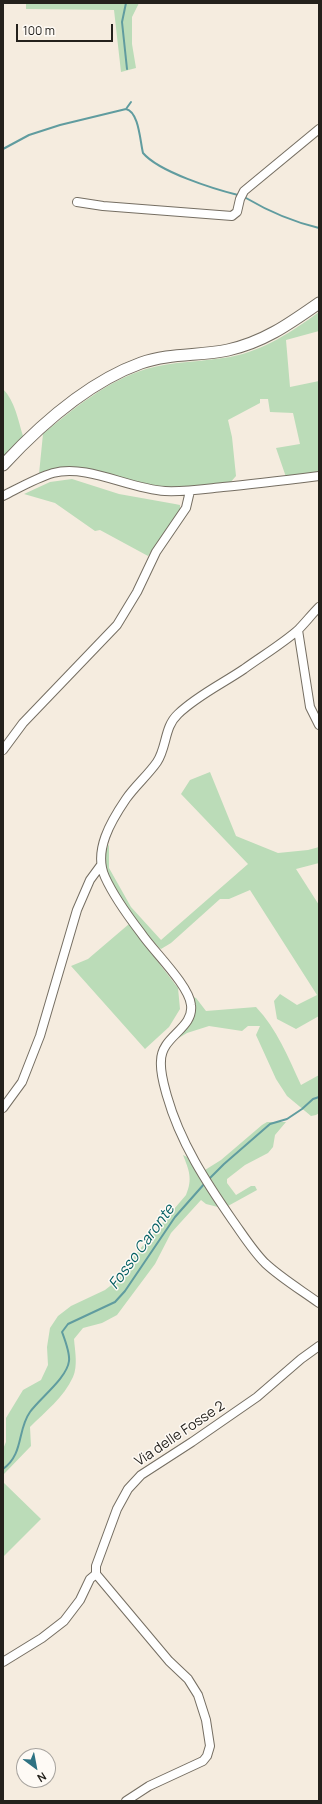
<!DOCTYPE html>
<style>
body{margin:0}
#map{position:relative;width:322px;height:1804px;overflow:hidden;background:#f5ecdf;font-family:Manrope,sans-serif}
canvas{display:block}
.frame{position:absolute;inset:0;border:4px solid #24211c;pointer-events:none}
.north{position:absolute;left:16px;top:1748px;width:40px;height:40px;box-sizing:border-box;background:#fefaf5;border:1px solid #a7a39e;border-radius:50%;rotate:148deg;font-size:11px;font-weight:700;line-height:16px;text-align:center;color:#24211c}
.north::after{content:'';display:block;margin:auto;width:14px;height:18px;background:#2e7282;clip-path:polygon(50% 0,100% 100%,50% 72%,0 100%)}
.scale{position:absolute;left:16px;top:24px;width:97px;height:18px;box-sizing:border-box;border:2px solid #24211c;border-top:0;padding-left:5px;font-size:12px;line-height:14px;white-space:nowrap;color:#24211c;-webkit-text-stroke:3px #fefaf5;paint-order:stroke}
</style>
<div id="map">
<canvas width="322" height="1804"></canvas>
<div class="frame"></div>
<div class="north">N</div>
<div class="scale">100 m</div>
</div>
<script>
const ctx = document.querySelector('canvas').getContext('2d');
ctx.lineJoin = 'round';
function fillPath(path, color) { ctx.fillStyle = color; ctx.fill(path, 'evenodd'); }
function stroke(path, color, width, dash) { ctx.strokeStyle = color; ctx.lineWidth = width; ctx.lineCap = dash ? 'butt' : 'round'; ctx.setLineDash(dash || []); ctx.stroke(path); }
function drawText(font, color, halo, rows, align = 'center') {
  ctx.font = font + ' Manrope,sans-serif'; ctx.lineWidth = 3; ctx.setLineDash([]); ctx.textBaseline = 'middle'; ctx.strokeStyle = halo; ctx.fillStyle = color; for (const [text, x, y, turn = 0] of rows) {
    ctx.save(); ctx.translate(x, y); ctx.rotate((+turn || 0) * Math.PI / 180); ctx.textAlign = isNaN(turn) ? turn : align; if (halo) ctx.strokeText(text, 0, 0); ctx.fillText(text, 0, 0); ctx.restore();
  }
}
const green = new Path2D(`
 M26,3H139L132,17V44L136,68L121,72L114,10L26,9Z
 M319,312V331L286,340L290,387L319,381V473L286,477L276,448L300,444L293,413L270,412L268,399H260V403L228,420L232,437L236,476L229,484L169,489L128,481L87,470L59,468L39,474L43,434C73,409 107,381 146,369C173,361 202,362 230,357C265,350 291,332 319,312Z
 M3,389C15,401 18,420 23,436L3,457Z
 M72,479L119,494L175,504L180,505V511L148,556L100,530L95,531L55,503L24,494L50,482Z
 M210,772L236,836L278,853L308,850L319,847V863L296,869L319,905V1016L296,1029L277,1019L274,1001L280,994L297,1005L317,995L250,890L229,899H220L171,943L161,949C146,936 103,879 104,859C104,854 107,849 109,844V868L131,907L161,940L248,864L181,794L190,780Z
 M129,924L178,988L180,1009L169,1027L145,1049L71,966L88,959Z
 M193,997L196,998L206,1011L256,1007C277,1029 288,1057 301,1085L319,1075V1113L316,1115L311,1116L287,1096L276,1079L256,1035L260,1026H248L242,1031L209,1026L187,1033L172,1042L189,1025Z
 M267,1122H286L275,1135L273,1147L268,1153L245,1165L227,1179V1183L236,1195L251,1186H255L257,1190L228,1206L205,1170L221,1160L262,1125Z
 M183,1155L187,1157L218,1207L206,1204L201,1200L171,1233L155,1264L117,1315L102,1323L83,1328L74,1339C75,1351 78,1366 73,1377C64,1397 45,1412 30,1427L31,1446L3,1475V1449L6,1442V1418L23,1390L41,1380L48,1365L47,1347L50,1328L58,1316L71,1306L105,1290L119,1279L134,1256L186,1195C193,1179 189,1170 183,1155Z
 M3,1482L41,1519L3,1557Z`);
const stream = new Path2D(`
 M126,3L122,22L127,69
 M126,109L131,102
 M3,149L29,135L60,125L126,109C139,112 140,141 143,153C159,172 214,189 238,195
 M246,198C268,211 294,222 319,228
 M208,1180L224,1164L270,1124L287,1119L302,1109L313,1099L319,1097
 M3,1469C24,1454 17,1430 30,1412C40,1398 67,1378 69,1361C70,1353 65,1340 62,1332L68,1324L115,1302L125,1291L175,1217L205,1183`);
const minor = new Path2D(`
 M77,202L103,206L232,216L237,212L240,199L244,191L319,129
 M3,496C19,488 36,478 53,473C88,464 129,489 165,491C184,492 204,489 223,487C255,484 287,480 319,476
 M319,607C312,614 305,623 298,630C282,644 262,656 244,669C222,684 198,695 178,714C164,727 167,747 157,762C148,775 135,786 126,799C111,821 93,851 105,877C114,897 128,916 141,933C153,951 189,985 191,1005C194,1029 161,1036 161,1061C160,1073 164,1085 167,1096C180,1142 206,1182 233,1221C243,1235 253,1251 265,1263C281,1278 301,1290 319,1303
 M298,630L310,707L319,725
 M3,750L23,723L117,625L137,592L156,552L186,508L190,491
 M3,1108L22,1082L40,1036L77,910L90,880L101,865
 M3,1662L42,1638L64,1621L80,1600L90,1579L96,1574
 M126,1801L149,1786L203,1761L207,1756L210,1746L206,1720L198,1695L188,1679L169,1661L96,1574V1566L117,1509L128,1489L141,1475L192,1442L257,1397L301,1359L319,1346`);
const secondary = new Path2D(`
 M3,465C41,424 88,382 141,363C169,353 200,356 228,350C264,342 289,324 319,303`);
const streetNames = [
 ["Via delle Fosse 2",180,1434,-34]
];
const waterNames = [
 ["Fosso Caronte",142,1247,-54]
];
fillPath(green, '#bbdcb8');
stroke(stream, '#609c9f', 2);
stroke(minor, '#756e62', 10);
stroke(secondary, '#756e62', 13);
stroke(minor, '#fff', 8);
stroke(secondary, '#fff', 11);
drawText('14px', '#24211c', '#fefaf5', streetNames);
drawText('italic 15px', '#035f62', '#fefaf5', waterNames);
</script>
